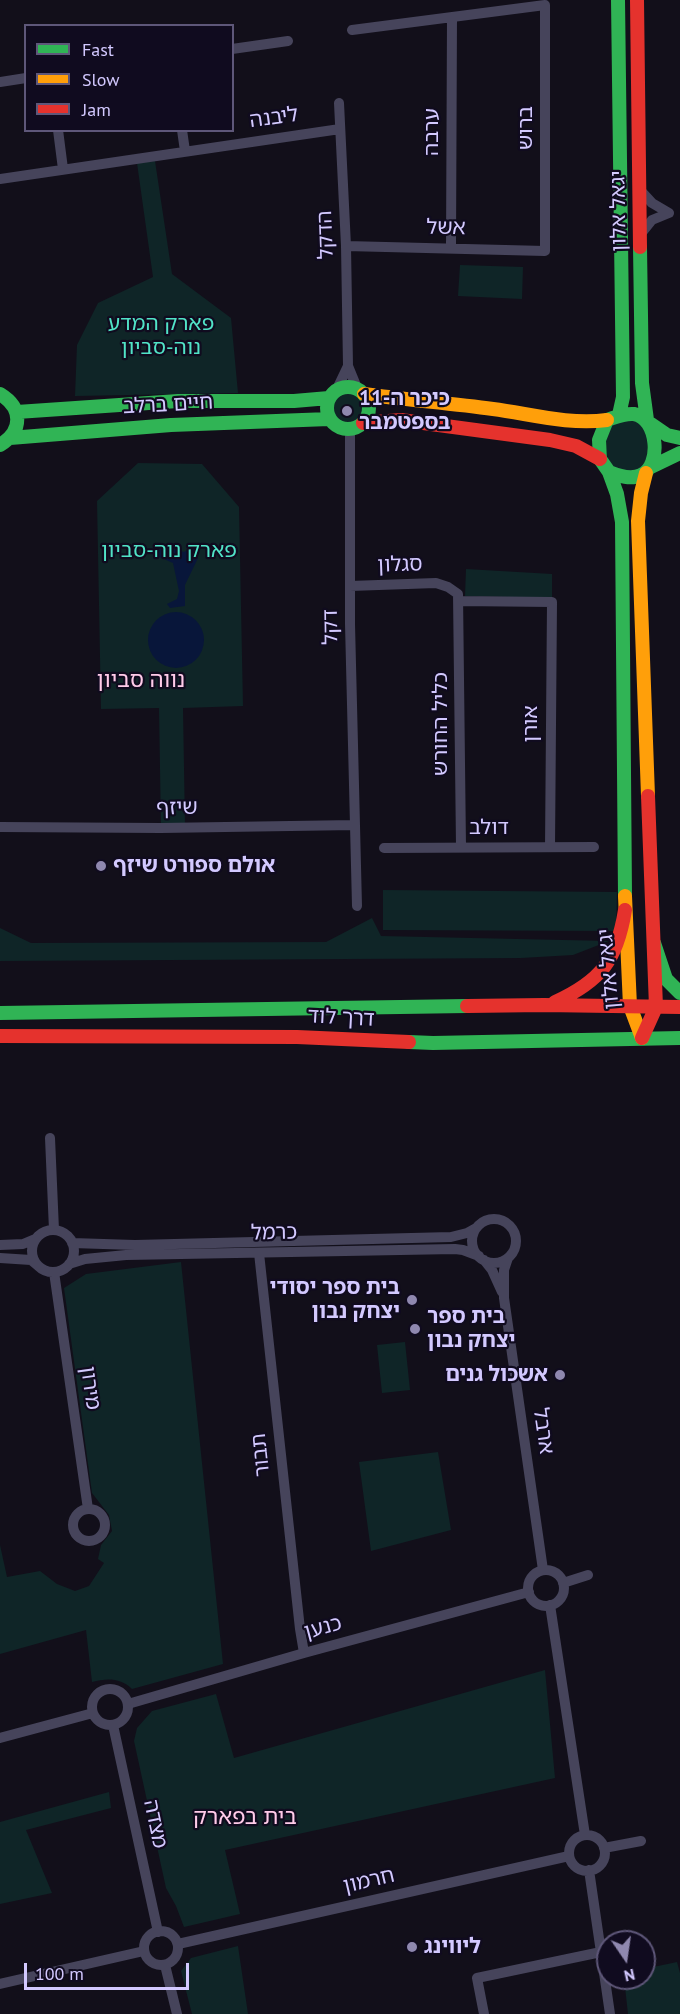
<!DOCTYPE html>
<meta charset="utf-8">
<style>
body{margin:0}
#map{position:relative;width:680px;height:2014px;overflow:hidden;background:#120f1a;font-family:"PT Sans",sans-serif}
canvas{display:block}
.legend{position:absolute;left:24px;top:24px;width:210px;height:108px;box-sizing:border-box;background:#100b1f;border:2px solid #5e5779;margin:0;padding:8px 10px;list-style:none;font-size:18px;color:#d3c9ff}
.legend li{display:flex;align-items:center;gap:12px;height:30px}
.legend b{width:30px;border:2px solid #5e5779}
.north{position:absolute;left:596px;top:1930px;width:60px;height:60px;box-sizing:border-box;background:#100b1f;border:2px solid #5e5779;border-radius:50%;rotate:167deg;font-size:16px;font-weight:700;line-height:24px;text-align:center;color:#d3c9ff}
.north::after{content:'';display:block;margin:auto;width:21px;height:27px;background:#8f88af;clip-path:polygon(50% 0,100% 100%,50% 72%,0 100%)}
.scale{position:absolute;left:24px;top:1963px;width:165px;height:27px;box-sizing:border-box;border:3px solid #d3c9ff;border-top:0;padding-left:8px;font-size:18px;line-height:21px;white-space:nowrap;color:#d3c9ff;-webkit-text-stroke:4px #100b1f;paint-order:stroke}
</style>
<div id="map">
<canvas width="680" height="2014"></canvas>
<ul class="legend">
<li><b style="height:8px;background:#30b455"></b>Fast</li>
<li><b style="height:8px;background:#ff9f0a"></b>Slow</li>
<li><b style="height:8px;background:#e5322d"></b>Jam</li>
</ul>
<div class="north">N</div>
<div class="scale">100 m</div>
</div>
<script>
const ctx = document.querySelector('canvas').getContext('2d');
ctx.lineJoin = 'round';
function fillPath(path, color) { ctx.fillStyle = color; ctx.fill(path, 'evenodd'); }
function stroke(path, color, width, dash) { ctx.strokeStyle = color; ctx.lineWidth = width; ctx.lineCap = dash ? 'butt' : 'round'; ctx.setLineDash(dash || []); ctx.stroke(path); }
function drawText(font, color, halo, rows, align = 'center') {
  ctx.font = font + ' "PT Sans","Noto Sans Hebrew",sans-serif'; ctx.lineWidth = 4.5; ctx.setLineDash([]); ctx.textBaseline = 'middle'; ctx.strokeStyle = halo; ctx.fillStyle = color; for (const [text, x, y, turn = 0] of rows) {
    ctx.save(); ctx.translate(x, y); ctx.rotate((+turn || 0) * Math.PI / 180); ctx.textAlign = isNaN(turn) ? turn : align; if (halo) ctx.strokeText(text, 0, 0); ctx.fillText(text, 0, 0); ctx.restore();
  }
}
const green = new Path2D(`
 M155,161L172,274L231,318L238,393L75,396L77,345L98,303L153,277L137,163Z
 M460,265L523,267L522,299L458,296Z
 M327 408a20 20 0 1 1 40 0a20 20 0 1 1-40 0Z
 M620,416L650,425L645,472L609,471L604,431Z
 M138,463L202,464L239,507L243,706L183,708L185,827L161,828L159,708L101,709L97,501Z
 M466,569L552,574V598L465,596Z
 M383,890L617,892L616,931L383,930Z
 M372,918L381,936L609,941L573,955L521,958L0,961V928L31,943L326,942Z
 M181,1262L223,1664L132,1689C121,1678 107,1678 92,1682L86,1630L0,1654V1545L7,1577L40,1571L57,1584L75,1591L89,1586L104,1563L98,1559L101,1545L112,1531L109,1515L92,1493L64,1288L86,1274Z
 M405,1342L410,1390L382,1393L377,1345Z
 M438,1452L451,1530L371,1551L359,1462Z
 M545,1670L555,1778L225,1850L240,1914L184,1927L176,1906L166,1888L134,1741L137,1728L152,1711L216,1694L234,1758Z
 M109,1792L111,1808L26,1830L52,1893L0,1904V1822Z
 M238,1946L248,2014H192L181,1971L191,1958Z
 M677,1962L680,1973V2014H628L624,1978H644V1969Z`);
const water = new Path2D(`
 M196,544L198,558L185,585V606L170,608L167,604L177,599L179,591L173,563L157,556L161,546L184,552Z
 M148 640a28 28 0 1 1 56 0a28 28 0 1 1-56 0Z`);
const street = new Path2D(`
 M232,49L288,41
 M0,82L26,78
 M58,130L63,169
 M182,130L185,151
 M0,179L340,129
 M640,190L652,203L669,213
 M640,235L652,220L669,213
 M346,246L545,251V5L352,30
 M451,247L452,17
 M348,366L357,388
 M337,389L348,366L346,246L339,103
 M350,429V624L357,906
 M350,586L436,583L448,587L458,594L461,847
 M459,601L552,602L550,847
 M0,827L161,828L355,825
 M384,848L594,847
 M50,1138L54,1230
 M472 1241a22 22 0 1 1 44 0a22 22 0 1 1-44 0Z
 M32 1251a21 21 0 1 1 42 0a21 21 0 1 1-42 0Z
 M72,1243L135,1245L451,1237L467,1233L476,1228
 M0,1245L23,1244L35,1239
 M259,1253L300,1629L304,1653
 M0,1258L31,1260L37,1265
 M508,1258L504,1270V1298L543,1570
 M484,1260L492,1270L502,1292
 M69,1264L85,1259L126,1255L455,1249L463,1250L479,1256
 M54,1272L88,1509
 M73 1525a16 16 0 1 1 32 0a16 16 0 1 1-32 0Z
 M528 1588a18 18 0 1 1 36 0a18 18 0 1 1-36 0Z
 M563,1583L588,1575
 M550,1605L585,1835
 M92 1707a18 18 0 1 1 36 0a18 18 0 1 1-36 0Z
 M128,1704L304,1653L529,1592
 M113,1725L158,1932
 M0,1738L93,1713
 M569 1853a18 18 0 1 1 36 0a18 18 0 1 1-36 0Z
 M604,1848L641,1841
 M589,1870L610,2014
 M144 1948a17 17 0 1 1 34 0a17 17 0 1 1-34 0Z
 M178,1944L569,1856
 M165,1965L177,2014
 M0,1984L144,1951
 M484,2014L477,1978L601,1952`);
const fast = new Path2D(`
 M618,0L623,397L619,415
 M640,247L642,383L647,420
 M327 408a21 21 0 1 1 42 0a21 21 0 1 1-42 0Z
 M0,394C23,408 23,431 0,445
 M17,412L178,401H294L329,398
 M651,424L667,435L680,438
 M10,438L171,425L329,419
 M651,467L680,453
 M609,472C619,476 631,480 641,475C662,466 658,418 634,414C625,413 616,417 607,420L599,440L600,459L609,472L617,494L622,522L625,896
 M654,943L666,979L680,993
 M0,1013L467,1006
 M409,1042L433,1043L680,1038`);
const slow = new Path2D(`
 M364,394C407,400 450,403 493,409C531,414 568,425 607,420
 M646,473L641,493L638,521L648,796
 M625,896L630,1006L642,1038`);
const jam = new Path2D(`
 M637,0L640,247
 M363,423L401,420L550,440L576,446L600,459
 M555,1002C601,981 617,960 625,910
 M467,1006L544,1005L680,1007
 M0,1036L297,1037L409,1042
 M642,1038L656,1007L648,796`);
const markers = [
 [347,411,6,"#8f88af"],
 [101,866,6,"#8f88af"],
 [412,1300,6,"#8f88af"],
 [415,1329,6,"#8f88af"],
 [560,1375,6,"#8f88af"],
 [412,1947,6,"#8f88af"]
];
const streetNames = [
 ["ליבנה",274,118,-8],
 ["ברוש",526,128,-90],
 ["ערבה",432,132,-90],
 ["יגאל אלון",619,211,-91],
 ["אשל",446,228,1],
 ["הדקל",326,235,-92],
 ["חיים ברלב",168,405,-3],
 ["סגלון",400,565,-2],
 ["דקל",331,627,-91],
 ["כליל החורש",441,724,-90],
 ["אורן",531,724,-90],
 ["שיזף",177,808,-1],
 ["דולב",489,828],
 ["יגאל אלון",609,969,-95],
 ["דרך לוד",341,1018,3],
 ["כרמל",274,1233,-1],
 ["מירון",90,1388,82],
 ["ארבל",543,1431,82],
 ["תבור",261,1455,-96],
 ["כנען",323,1628,-15],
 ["מצדה",155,1824,78],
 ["חרמון",369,1881,-13]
];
const parkNames = [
 ["פארק המדע",161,324],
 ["נוה-סביון",161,348],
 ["פארק נוה-סביון",169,551]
];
const poiNames = [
 ["כיכר ה-11",359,399],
 ["בספטמבר",359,423],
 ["אולם ספורט שיזף",113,866],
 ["בית ספר יסודי",400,1288,"right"],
 ["יצחק נבון",400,1312,"right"],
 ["בית ספר",427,1317],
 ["יצחק נבון",427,1341],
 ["אשכול גנים",548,1375,"right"],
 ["ליווינג",424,1947]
];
const neighbourhoodNames = [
 ["נווה סביון",141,681],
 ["בית בפארק",245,1818]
];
fillPath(green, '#0f2527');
fillPath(water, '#08163a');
stroke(street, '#46445b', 10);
stroke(fast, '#30b455', 14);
stroke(slow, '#ff9f0a', 14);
stroke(jam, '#e5322d', 14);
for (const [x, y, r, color] of markers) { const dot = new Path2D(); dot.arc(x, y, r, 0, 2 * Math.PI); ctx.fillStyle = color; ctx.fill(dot); stroke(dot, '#100b1f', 2); }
drawText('21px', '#d3c9ff', '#100b1f', streetNames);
drawText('21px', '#51e3c7', '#100b1f', parkNames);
drawText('bold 21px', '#d3c9ff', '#100b1f', poiNames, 'left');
drawText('22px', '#ffcbe9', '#100b1f', neighbourhoodNames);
</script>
